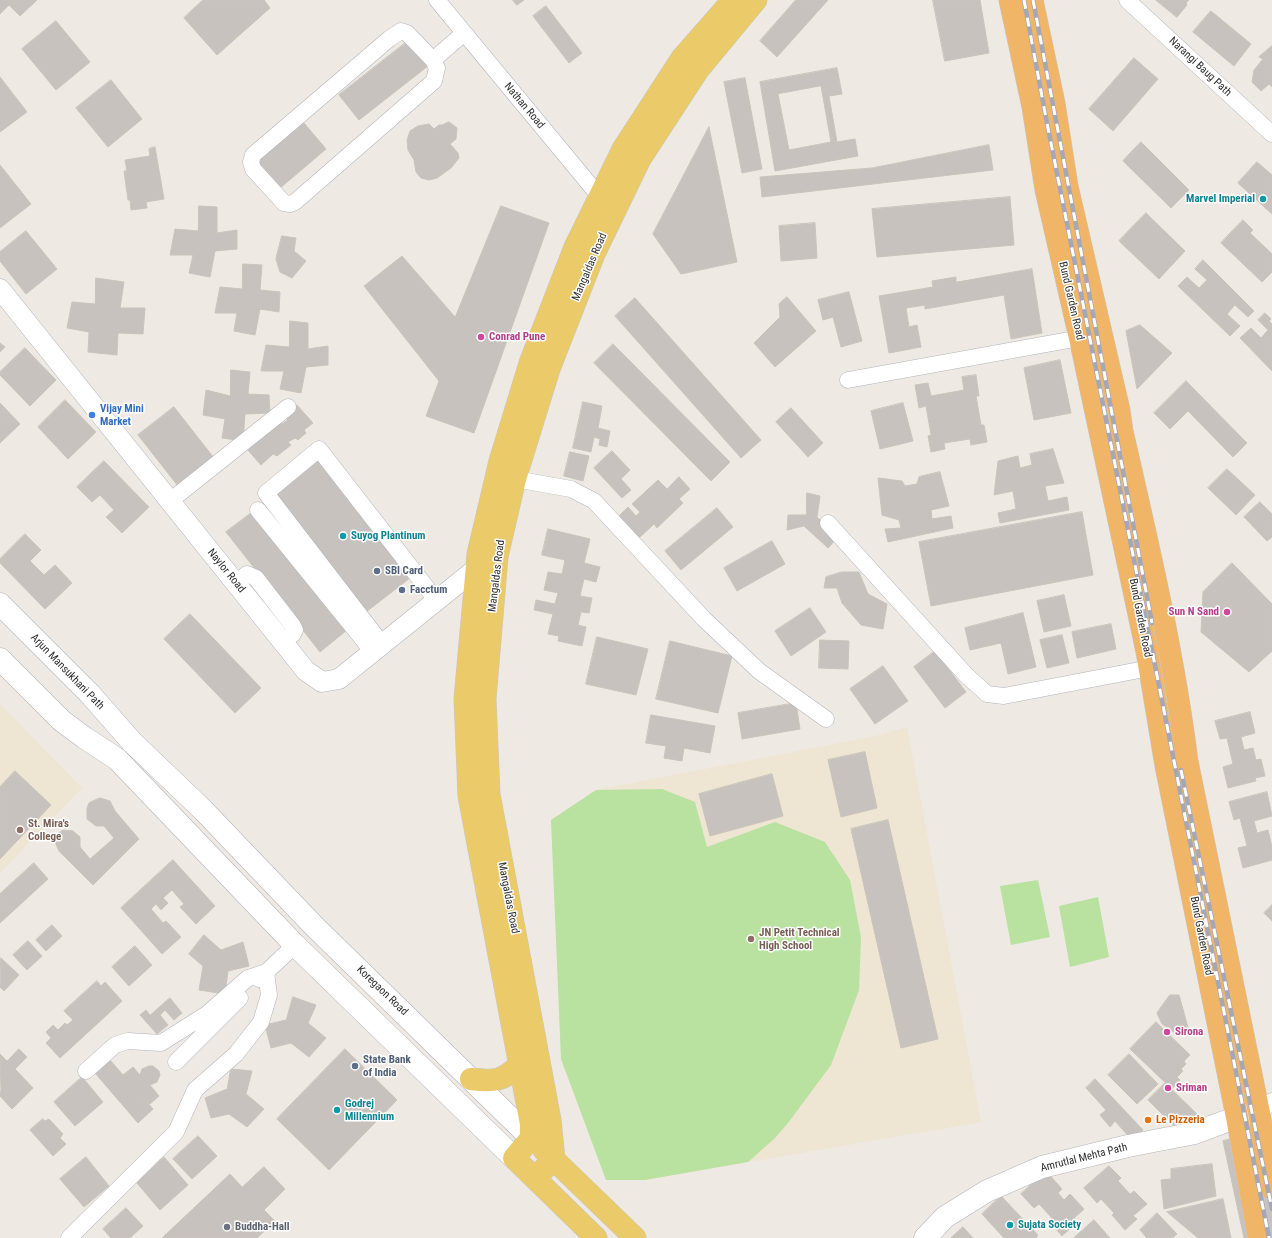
<!DOCTYPE html>
<style>
body{margin:0}
canvas{display:block;background:#eee9e2}
</style>
<canvas width="1272" height="1238"></canvas>
<script>
const ctx = document.querySelector('canvas').getContext('2d');
ctx.lineJoin = 'round';
function fillPath(path, color) { ctx.fillStyle = color; ctx.fill(path, 'evenodd'); }
function stroke(path, color, width, dash) { ctx.strokeStyle = color; ctx.lineWidth = width; ctx.lineCap = dash ? 'butt' : 'round'; ctx.setLineDash(dash || []); ctx.stroke(path); }
function drawText(font, color, halo, rows, align = 'center') {
  ctx.font = font + ' "Roboto Condensed",sans-serif'; ctx.lineWidth = 3; ctx.setLineDash([]); ctx.textBaseline = 'middle'; ctx.strokeStyle = halo; ctx.fillStyle = color; for (const [text, x, y, turn = 0] of rows) {
    ctx.save(); ctx.translate(x, y); ctx.rotate((+turn || 0) * Math.PI / 180); ctx.textAlign = isNaN(turn) ? turn : align; if (halo) ctx.strokeText(text, 0, 0); ctx.fillText(text, 0, 0); ctx.restore();
  }
}
const education = new Path2D(`
 M0,704L82,788L0,873Z
 M907,727L981,1122L645,1180H606L561,1059L551,820L596,790L876,736Z`);
const green = new Path2D(`
 M662,789L695,802L707,847L775,822L825,842L850,880L861,937L859,990L831,1065L788,1123L775,1138L748,1162L645,1180H606L561,1059L551,820L596,790Z
 M1038,880L1050,937L1011,945L1000,886Z
 M1098,897L1109,957L1070,967L1059,906Z`);
const building = new Path2D(`
 M0,0H37L20,16L9,5L0,14Z
 M203,0H264L270,8L217,55L184,18Z
 M513,0H524L517,5Z
 M796,0H828L777,57L760,41Z
 M933,0H980L989,53L945,61Z
 M1156,0H1189L1186,3L1187,5L1177,17Z
 M546,6L582,53L569,63L533,16Z
 M1211,11L1251,44L1234,66L1193,32Z
 M56,21L90,62L56,90L22,49Z
 M408,41L428,66L359,120L339,95Z
 M1272,46V87L1269,84L1261,91L1252,82L1254,70L1263,59L1259,57Z
 M1134,58L1158,79L1113,131L1089,109Z
 M837,68L842,94L829,96L837,142L855,139L858,156L775,171L760,82ZM821,86L831,142L789,150L778,94Z
 M0,77L27,112L0,132Z
 M745,78L762,169L742,173L724,82Z
 M111,80L142,119L108,147L76,108Z
 M449,122L457,128L456,139L450,144L458,153L459,158L451,168L437,178L429,180L421,178L416,172L414,160L408,150L407,140L410,131L418,126L429,124L434,129L439,125H442Z
 M304,123L326,149L279,189L256,162Z
 M709,127L737,262L681,274L653,234Z
 M1141,142L1189,190L1171,208L1123,161Z
 M989,145L993,170L762,197L760,177L872,168Z
 M155,147L164,199L146,202L147,208L131,210L130,200H128L124,171H127L125,160L150,156L149,149Z
 M1257,162L1272,175V214L1238,183Z
 M0,165L31,204L0,228Z
 M1010,197L1014,245L877,257L872,209Z
 M199,206L217,207V233L237,230V249L215,251L210,277L189,273L193,255H170L175,229L198,231Z
 M501,206L549,223L474,433L426,416L439,381L364,286L402,256L455,317Z
 M1146,213L1185,251L1159,279L1119,241Z
 M1243,220L1253,230L1250,233L1272,254V272L1262,282L1221,243Z
 M815,223L817,258L781,261L779,226Z
 M26,231L57,269L26,294L0,261V252Z
 M282,236L296,238L294,251L306,261L292,278L280,272L276,259Z
 M1203,260L1254,311L1248,317L1235,305L1227,314L1240,326L1230,336L1178,286L1187,277L1199,288L1207,280L1195,269Z
 M243,264L262,265L260,290L280,292L279,312L260,309L255,335L234,331L237,313H215L220,287L242,289Z
 M1032,269L1042,333L1011,339L1004,295L925,309V305L906,308L909,327L917,325L921,347L889,353L879,296L933,287L932,281L956,277V282Z
 M96,278L124,282L120,308H145L143,334L118,333L117,355L88,352L89,332L67,328L72,302L95,304Z
 M849,292L862,341L841,347L833,317L823,320L818,300Z
 M787,297L816,331L775,367L754,343L780,317L779,304Z
 M635,298L761,440L741,458L615,316Z
 M1265,313L1271,319L1269,321L1272,324V371L1240,338L1251,328L1261,338L1268,330L1258,320Z
 M290,321L308,323V349L328,346V365L306,367L301,393L280,389L284,371H261L266,345L289,347Z
 M1140,325L1172,353L1137,389L1126,331Z
 M0,343L5,347L0,352Z
 M613,344L730,462L711,481L594,363Z
 M25,348L56,380L30,406L0,375V372Z
 M1060,360L1071,413L1034,420L1024,368Z
 M231,370L250,372L248,394L269,395L270,413L245,414L243,441L222,438L225,419L203,415L206,390L230,396Z
 M976,375L979,396H976L981,425H984L987,442L971,445L970,439L944,443L945,449L931,452L928,436L931,435L926,406L919,408L915,385L928,383L931,396L964,390L962,377Z
 M1186,381L1247,443L1233,457L1188,411L1170,429L1154,413Z
 M65,400L96,432L68,459L38,427Z
 M583,402L602,406L598,428L610,431L607,447L599,445L600,439L594,437L591,452L573,448Z
 M0,403L20,424L0,443Z
 M903,403L913,441L880,449L871,411Z
 M297,405L313,423L304,430L306,433L298,440L295,438L288,442L291,445L277,456L273,454L261,465L246,448L256,439L258,441L260,437L279,421L282,424L288,420L285,416Z
 M174,407L214,458L178,486L138,435Z
 M791,408L823,443L808,457L776,422Z
 M1053,449L1064,483L1045,486L1048,501L1067,497L1069,510L1000,523L998,513L1016,509L1013,491L994,495L998,461L1018,456L1020,468L1032,465L1030,454Z
 M612,451L630,470L621,479L631,490L622,498L594,468Z
 M570,452L589,456L583,481L564,476Z
 M319,460L410,578L366,612L276,494Z
 M104,461L149,507L122,533L106,517L114,510L100,495L92,502L77,487Z
 M1227,469L1255,495L1236,515L1208,488Z
 M940,472L949,506L931,510L932,519L951,516L953,528L888,542L885,529L901,528L899,520L882,515L878,478L902,481L905,486L917,484L919,477Z
 M679,477L690,489L679,499L683,503L657,528L654,524L639,538L619,516L628,507L636,516L640,512L632,504L658,480L667,489Z
 M807,493L820,496L817,517L838,537L828,548L804,526L787,530L788,515H806Z
 M1260,502L1272,514V537L1267,541L1244,517Z
 M717,508L733,527L681,570L665,551Z
 M254,511L347,630L320,652L226,532Z
 M1082,512L1093,575L931,606L919,542Z
 M548,529L590,539L584,563L600,567L596,582L584,579L580,596L592,598L589,613L581,612L578,625L586,627L582,646L558,641L559,636L548,634L553,614L534,610L536,600L555,604L558,593L544,590L548,572L562,574L565,560L542,555Z
 M25,534L41,550L30,561L44,575L55,565L72,583L45,609L0,563V559Z
 M772,541L785,564L737,591L724,568Z
 M1232,563L1272,604V651L1249,672L1201,632L1203,592Z
 M842,572H859L868,594L887,604L883,629L861,625L842,603L837,588H824L826,577Z
 M1064,595L1071,626L1044,632L1037,601Z
 M810,608L826,632L791,656L775,631Z
 M1023,613L1036,667L1008,674L1001,643L970,650L965,628Z
 M190,614L261,688L235,713L164,639Z
 M1111,624L1116,649L1077,658L1072,632Z
 M1062,635L1069,663L1047,668L1040,640Z
 M597,637L648,649L636,695L586,684Z
 M820,640L849,641L848,669L819,668Z
 M670,641L732,656L718,713L656,699Z
 M935,651L966,692L945,708L914,667Z
 M883,666L908,701L875,724L850,689Z
 M796,703L800,729L742,739L738,713Z
 M1250,712L1255,733L1241,737L1244,750L1253,748L1256,760L1261,759L1265,776L1255,778L1256,781L1228,788L1223,767L1233,764L1227,738L1220,739L1215,721Z
 M651,715L715,726L710,753L684,748L682,761L664,758L666,746L646,743Z
 M865,752L877,808L841,817L828,760Z
 M15,771L51,805L0,859V787Z
 M772,774L783,816L710,836L699,794Z
 M1267,792L1272,816L1254,821L1257,833L1268,830L1272,847V860L1243,868L1238,848L1247,846L1240,818L1234,820L1229,802Z
 M100,798L110,801L115,811L139,839L93,885L59,851L55,842L59,833L63,830L73,831L80,837V847L90,859L114,838L104,826H96L87,819V808L89,803Z
 M888,820L938,1039L901,1048L851,829Z
 M173,860L215,906L196,924L180,907L184,904L172,890L163,898L168,903L161,910L156,904L151,909L163,923L166,921L181,937L162,954L121,908Z
 M34,863L48,879L0,923V894Z
 M1272,905V921L1264,913Z
 M52,925L62,936L46,951L36,940Z
 M204,935L221,950L243,942L249,966L228,971L225,994L199,990L203,966L189,954Z
 M28,941L42,956L27,970L13,955Z
 M135,946L152,965L129,986L112,967Z
 M1,958L19,975L4,991L0,987Z
 M97,981L101,986L105,982L122,1001L60,1058L46,1043L51,1038L46,1032L53,1025L58,1030L65,1023L67,1025L73,1020L64,1011Z
 M1170,995H1179L1189,1031L1177,1034L1162,1024L1157,1013Z
 M293,997L316,1005L308,1023L326,1038L309,1057L291,1043L271,1048L265,1025L286,1020Z
 M170,998L182,1013L174,1020L165,1010L160,1015L168,1025L157,1034L140,1015L146,1010L150,1015Z
 M1156,1022L1190,1055L1184,1061L1186,1064L1181,1069L1183,1071L1177,1077L1180,1080L1172,1089L1130,1049Z
 M19,1049L27,1057L15,1069L33,1088L12,1109L0,1096L1,1090L0,1054L7,1061Z
 M345,1049L397,1100L329,1170L277,1119Z
 M1129,1054L1158,1084L1137,1104L1108,1075Z
 M110,1060L123,1075L133,1067L140,1075L142,1069L149,1066H153L159,1071L160,1075L157,1082L150,1085L159,1096L150,1104L141,1095L153,1109L138,1123L95,1073Z
 M231,1069L252,1071L246,1094L264,1109L247,1127L229,1114L211,1118L205,1098L227,1089Z
 M82,1077L103,1102L75,1126L54,1102Z
 M1095,1079L1143,1130L1132,1140L1115,1121L1110,1127L1100,1115L1106,1110L1086,1088Z
 M1165,1083L1197,1114L1180,1132L1148,1100Z
 M43,1119L45,1121L49,1119L63,1134L60,1138L66,1144L53,1156L30,1130Z
 M1272,1130V1238H1244L1223,1141Z
 M198,1136L217,1156L192,1179L173,1159Z
 M86,1157L109,1186L84,1207L60,1179Z
 M164,1157L188,1185L160,1210L136,1182Z
 M1212,1164L1216,1196L1164,1209L1161,1180L1171,1179V1169Z
 M1109,1166L1121,1178L1118,1181L1130,1194L1134,1191L1147,1204L1133,1216L1137,1219L1125,1230L1112,1215L1114,1213L1101,1199L1097,1203L1084,1188Z
 M264,1167L285,1189L264,1210L275,1221L257,1238H162L230,1174L242,1187Z
 M1046,1171L1062,1189L1058,1193L1064,1200L1070,1194L1084,1209L1071,1221L1074,1225L1062,1236L1049,1221L1052,1218L1039,1204L1034,1208L1021,1194Z
 M1001,1196L1038,1235L1036,1238H1004L982,1214Z
 M1223,1199L1231,1238H1198L1167,1212Z
 M126,1208L143,1226L130,1238H111L103,1229Z
 M1157,1213L1177,1234L1172,1238H1147L1140,1230Z
 M1094,1220L1110,1238H1074Z
 M963,1227L973,1238H951Z`);
const minor = new Path2D(`
 M437,0L600,197L609,201
 M1127,0L1272,134
 M401,31L407,33L433,60L437,68L434,81L295,202L290,204L284,203L253,169L251,162L253,155L389,39Z
 M433,60L464,33
 M848,380L1080,338
 M515,479L571,489L594,501L704,619L759,671L826,719
 M170,501L288,407
 M258,510L373,652
 M828,523L966,675L987,694L1004,696L1150,668
 M236,583L247,574L256,578L293,626L295,630L293,634L283,642
 M382,644L266,493L319,449L437,601
 M259,979L295,945
 M176,1062L240,998
 M1259,1113L1272,1101
 M69,1238L176,1132L195,1090L236,1054L261,1022L269,995L266,972L248,978L207,1014L161,1043L128,1041L115,1045L86,1071`);
const tertiary = new Path2D(`
 M0,289L306,671L322,682L339,679L477,568L488,569`);
const secondary = new Path2D(`
 M0,604L89,693L132,742L203,810L314,926L531,1138
 M0,659L62,721L85,738L117,759L295,945L514,1158
 M925,1238L945,1217L987,1191L1042,1167L1128,1146L1195,1133L1237,1117L1256,1113`);
const primary = new Path2D(`
 M471,1079C494,1082 504,1081 520,1064
 M544,1150L635,1238
 M535,1178L554,1159L550,1120L489,794L485,699L497,557L515,479L549,369L594,254L640,159L698,70L756,0
 M596,1238L514,1158L531,1138V1124L469,796L465,699L478,554L500,461L530,363L575,247L623,149L682,58L733,0`);
const trunk = new Path2D(`
 M1010,0L1033,107L1046,190L1080,338L1147,652L1166,766L1237,1117L1259,1238
 M1032,0L1054,103L1067,186L1119,410L1122,431C1147,540 1173,650 1187,761L1259,1113L1272,1189`);
const rail = new Path2D(`
 M1024,0L1046,118L1269,1238
 M1033,0L1152,623
 M1181,770L1272,1209`);
const markers = [
 [1263,199,4,"#0f9aa8"],
 [481,337,4,"#d1479c"],
 [92,415,4,"#3f7fe0"],
 [343,536,4,"#0f9aa8"],
 [377,571,4,"#5c6f8a"],
 [402,590,4,"#5c6f8a"],
 [1227,612,4,"#d1479c"],
 [20,830,4,"#8d6e63"],
 [751,939,4,"#8d6e63"],
 [1167,1032,4,"#d1479c"],
 [355,1066,4,"#5c6f8a"],
 [1168,1088,4,"#d1479c"],
 [337,1110,4,"#0f9aa8"],
 [1148,1120,4,"#e8710a"],
 [1010,1225,4,"#0f9aa8"],
 [227,1227,4,"#6b7280"]
];
const streetNames = [
 ["Narangi Baug Path",1200,67,43],
 ["Nathan Road",524,106,50],
 ["Mangaldas Road",590,267,-67],
 ["Bund Garden Road",1071,301,77],
 ["Naylor Road",226,571,51],
 ["Mangaldas Road",497,576,-83],
 ["Bund Garden Road",1140,618,79],
 ["Arjun Mansukhani Path",67,672,46],
 ["Mangaldas Road",508,898,79],
 ["Bund Garden Road",1201,936,79],
 ["Koregaon Road",382,991,44],
 ["Amrutlal Mehta Path",1084,1158,-14]
];
const cultureNames = [
 ["Marvel Imperial",1255,199,"right"],
 ["Suyog Plantinum",351,536],
 ["Godrej",345,1104],
 ["Millennium",345,1117],
 ["Sujata Society",1018,1225]
];
const hotelNames = [
 ["Conrad Pune",489,337],
 ["Sun N Sand",1219,612,"right"],
 ["Sirona",1175,1032],
 ["Sriman",1176,1088]
];
const shopNames = [
 ["Vijay Mini",100,409],
 ["Market",100,422]
];
const serviceNames = [
 ["SBI Card",385,571],
 ["Facctum",410,590],
 ["State Bank",363,1060],
 ["of India",363,1073]
];
const educationNames = [
 ["St. Mira's",28,824],
 ["College",28,837],
 ["JN Petit Technical",759,933],
 ["High School",759,946]
];
const foodNames = [
 ["Le Pizzeria",1156,1120]
];
const worshipNames = [
 ["Buddha-Hall",235,1227]
];
fillPath(education, '#eee5d2');
fillPath(green, '#b9e2a1');
fillPath(building, '#c7c2be');
stroke(building, '#cac4bb', 1);
stroke(minor, '#b2b4bd', 17);
stroke(tertiary, '#b2b4bd', 21);
stroke(secondary, '#b2b4bd', 23);
stroke(primary, '#c9c9c9', 23);
stroke(trunk, '#c9c9c9', 23);
stroke(minor, '#fff', 16);
stroke(tertiary, '#fff', 20);
stroke(secondary, '#fff', 22);
stroke(primary, '#ebca6a', 22);
stroke(trunk, '#f1b567', 22);
stroke(rail, '#a4a7b7', 4.5);
stroke(rail, '#fff', 3, [9]);
for (const [x, y, r, color] of markers) { const dot = new Path2D(); dot.arc(x, y, r, 0, 2 * Math.PI); ctx.fillStyle = color; ctx.fill(dot); stroke(dot, '#fff', 1.5); }
drawText('11px', '#2e2e2e', '#fff', streetNames);
drawText('bold 11px', '#0d838f', '#fff', cultureNames, 'left');
drawText('bold 11px', '#b23c85', '#fff', hotelNames, 'left');
drawText('bold 11px', '#366cbe', '#fff', shopNames, 'left');
drawText('bold 11px', '#4e5e75', '#fff', serviceNames, 'left');
drawText('bold 11px', '#785e54', '#fff', educationNames, 'left');
drawText('bold 11px', '#c56008', '#fff', foodNames, 'left');
drawText('bold 11px', '#5b616d', '#fff', worshipNames, 'left');
</script>
